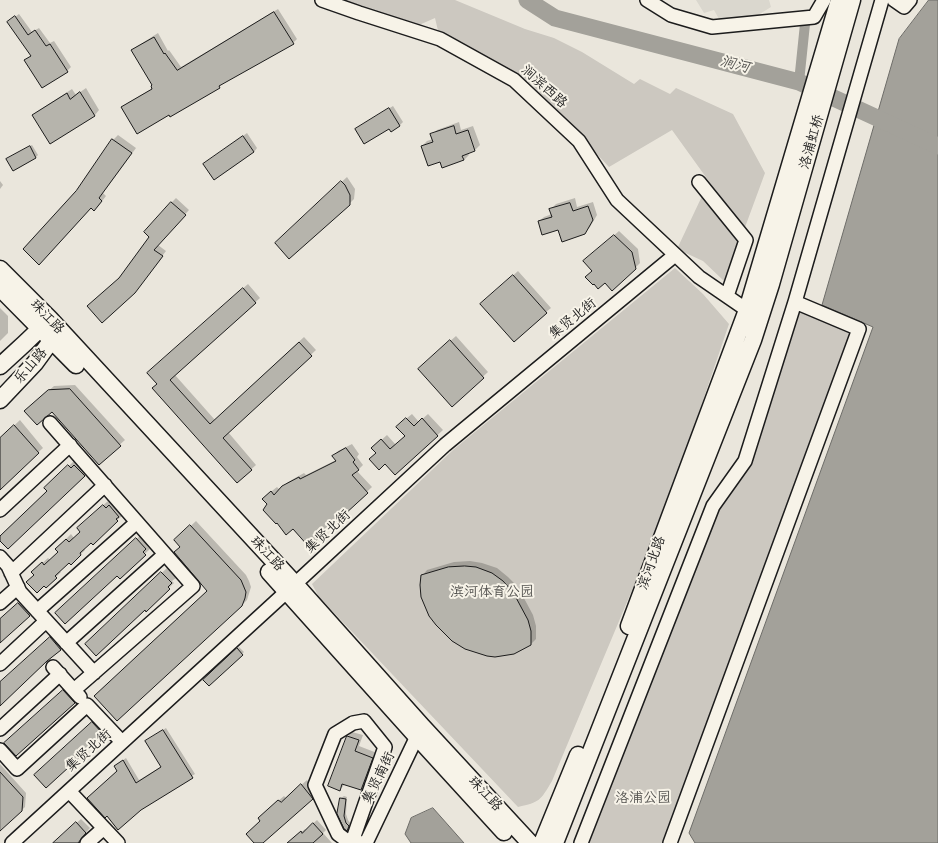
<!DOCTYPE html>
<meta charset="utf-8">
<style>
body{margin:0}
canvas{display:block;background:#eae6dc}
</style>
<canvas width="938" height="843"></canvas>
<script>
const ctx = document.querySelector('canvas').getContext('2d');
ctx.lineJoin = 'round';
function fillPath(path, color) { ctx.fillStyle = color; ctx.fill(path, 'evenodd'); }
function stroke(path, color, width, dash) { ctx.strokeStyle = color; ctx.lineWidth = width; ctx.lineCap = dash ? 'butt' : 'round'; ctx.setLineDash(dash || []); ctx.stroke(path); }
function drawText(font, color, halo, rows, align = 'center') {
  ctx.font = font + ' Itim,"LXGW WenKai TC",sans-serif'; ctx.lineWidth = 4; ctx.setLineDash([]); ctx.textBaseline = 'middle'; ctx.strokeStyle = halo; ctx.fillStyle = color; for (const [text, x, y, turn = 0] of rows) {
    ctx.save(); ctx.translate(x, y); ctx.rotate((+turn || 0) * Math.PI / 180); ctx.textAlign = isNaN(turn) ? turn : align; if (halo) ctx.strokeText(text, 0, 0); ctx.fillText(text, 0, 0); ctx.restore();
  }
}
const built = new Path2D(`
 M696,0H769L771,7L755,17L719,19L714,10L704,13Z`);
const green = new Path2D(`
 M343,0H455L525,29L554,38L582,52L634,84L640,79L670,94L676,88L733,114L765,173L744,230L672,130L609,167L531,84L440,39L435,18L419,25L359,13Z
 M703,194L741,239L724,281L703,261L677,249Z
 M675,268L703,294L729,324L666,509L552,781C540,801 540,802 518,807L319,597L312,584L453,450Z
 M795,302L859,329L670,843H581L713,506L745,461Z`);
const water = new Path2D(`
 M929,0H938V843H695L689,833L873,327L822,305L899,39Z
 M433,808L464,843H411L405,834L411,818Z`);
const shadow = new Path2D(`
 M278,9L297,39L293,43L223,83L219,87L169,114L122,107L126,104L153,88V85L132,50L136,47L158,33L168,51L169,50L181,67Z
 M19,14L32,32L39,28L50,43L54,41L71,67L67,71L25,60L32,55L12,19Z
 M86,88L99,110L95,115L33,116L38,111L72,89L76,95Z
 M393,106L403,122L399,126L356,129L360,126Z
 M459,122L461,130L473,126L480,145L475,150L468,153L469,155L464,160L441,161L422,146L427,141L433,139L432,135L437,130Z
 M247,133L257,148L254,152L204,164Z
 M118,135L136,148L103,193L106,196L99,205L91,207L77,192L113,140Z
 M32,145L38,155L36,157H10Z
 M347,177L355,189L354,199L349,204L281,238Z
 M0,181L3,185L0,189Z
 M176,198L189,210L158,245L166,251L139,287L121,277L150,236L171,203Z
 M575,198L577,207L593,202L597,215L590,227L584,233L559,229L539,221L544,217L552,214L551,209L556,204Z
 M619,231L638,249L640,263L635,268L605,282L593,271L589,257Z
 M518,271L551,308L546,312L487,299Z
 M248,284L260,298L175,375L215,420L304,337L316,350L228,432L256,465L237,482L153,368Z
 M0,308L8,316V333L0,341Z
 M456,336L488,372L452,405L424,364Z
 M75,385L125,440L99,463L52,411L30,407L54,386Z
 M412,414L419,422L428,414L443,430L395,474L377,453L378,443L387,435L396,445L406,436L402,422Z
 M20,420L43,448L0,488V439Z
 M352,444L359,454L357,457L363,465L357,471L372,487L309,546L269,504L268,494L277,487L280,490L288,482L304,473L306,475L336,460L334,456L338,451Z
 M74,461L77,464L80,461L89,471L8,548L0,539V538L49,491L46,488Z
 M108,501L111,504L114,501L124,511L121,514L122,516L84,548L85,550L81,554L69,562L59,571L61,572L56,577L35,574L38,567L48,558L50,560L59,552L56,549L71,534L74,538L81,531L92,515Z
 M196,521L246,575L249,581L251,587L247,600L242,605L209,591L181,547L180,536Z
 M142,534L150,543L147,546L150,549L120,577L117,574L62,608Z
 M470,561L482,563L497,568L508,577L518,587L533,615L536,626V639L531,644L422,576L427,570L454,562Z
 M167,568L176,578L172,581L174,583L146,610L145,609L91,639Z
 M22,600L33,612L0,642V620Z
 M54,634L64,646L0,704V683Z
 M239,647L244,652L209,685L204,680Z
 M68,686L79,697L74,702L10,738Z
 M97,718L108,729L46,787L40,770Z
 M166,728L195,774L140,809L115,766L126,758L139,780L162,766L146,741Z
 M352,732L363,735L359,746L377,753L366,784L361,789L344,785L340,790L347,737Z
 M0,764L26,793L25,807L0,830Z
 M307,780L317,793L261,843H255L264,813L284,796L286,798Z
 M344,796L347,797L346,814L348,820L351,824L347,830L345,828L341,798Z
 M81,819L90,828L76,843H54Z
 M317,820L326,830L323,833L332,843H289L305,829L306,830Z`);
const canal = new Path2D(`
 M799,82L805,24`);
const river = new Path2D(`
 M527,0L555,18L799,82L938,146`);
const building = new Path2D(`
 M274,12L294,44L219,86L220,88L170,117L169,115L137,134L121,107L152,89L151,86L152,85L131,50L154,37L164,54L165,53L177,70Z
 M15,16L28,35L35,30L46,46L50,44L68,72L42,88L24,60L31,56L7,22Z
 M80,92L95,116L50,144L32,115L67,93L70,99Z
 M389,108L400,126L391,132L389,129L364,144L355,129Z
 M454,126L456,134L468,130L475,151L462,156L464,160L442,168L440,162L428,166L421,146L433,142L430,134Z
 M243,136L254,152L214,180L203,164Z
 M112,139L132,153L99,198L102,201L94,211L91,208L39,265L23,249L76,191Z
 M30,146L36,158L13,171L6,159Z
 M341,181L345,185L350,195V205L289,259L275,243Z
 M171,202L186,215L154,250L163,256L135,293L102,323L87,306L119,278L149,237L144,232Z
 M570,203L573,211L588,206L593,220L585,234L562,242L558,230L542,235L538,221L552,217L549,209Z
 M614,235L632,252L636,269L612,291L605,283L598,289L594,284L593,285L585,277L592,271L583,261Z
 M513,275L547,313L514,342L480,304Z
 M243,288L256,303L170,380L210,424L299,342L312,356L223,438L252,470L237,483L152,388L157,384L147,373Z
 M450,340L484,378L452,407L418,369Z
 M70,389L121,446L99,465L52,412L37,425L24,411L48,390Z
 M406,418L414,426L422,418L438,436L395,475L385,464L379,470L369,459L376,453L371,448L381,439L390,449L405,436L396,427Z
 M14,425L39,453L0,490V438Z
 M346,448L355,460L353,462L359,470L352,475L368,493L309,547L293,529L286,535L277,523L276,524L263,510L267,504L262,499L271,491L274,495L282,486L299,477L300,479L336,461L332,456Z
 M68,465L71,468L74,465L85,476L8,549L0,541V536L47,491L44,488Z
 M103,505L106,508L109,505L119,517L116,519L118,521L93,545L91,543L80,553L81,555L71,565L69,563L55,576L57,578L46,588L44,586L37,593L26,582L34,575L31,572L42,562L44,565L58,552L55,549L66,539L69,542L80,532L77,528Z
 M190,525L241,580L246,592L245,598L242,606L117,721L94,696L207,591L174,552L180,547L174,540Z
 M136,538L146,549L143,552L146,555L120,579L117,576L65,624L55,613Z
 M465,566L476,567L492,573L503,581L513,592L528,620L531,631V645L514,654L495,657L487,656L465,649L452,641L436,625L429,616L421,597L420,585L421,575L448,567Z
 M161,572L172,583L168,587L170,589L146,612L145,610L96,656L85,644Z
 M18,603L30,616L0,643V619Z
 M50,637L61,650L47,661L0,706V682Z
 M237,648L243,655L209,686L203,680Z
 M63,690L75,703L16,756L4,743Z
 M92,722L104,735L46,788L34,775Z
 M163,730L193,778L141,810L118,830L107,816L105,818L87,798L117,771L114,766L123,760L136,783L161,767L145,741Z
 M347,736L359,740L355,751L373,758L361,790L342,784L340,791L328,786Z
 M0,772L23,797L22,811L0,831Z
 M301,784L313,799L263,843H254L246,834L260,821L258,818L278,800L281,802Z
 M340,798L346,799L344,816L346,823L349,826L347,831L344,829L337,814Z
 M76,822L86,833L78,843H53Z
 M313,823L323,834L313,843H287L301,831L302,833Z`);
const minor = new Path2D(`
 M322,0L359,13L440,39L514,80L579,141L617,200L699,277L747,310L755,313
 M647,0L671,15L712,27L814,17L824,0
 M894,0L904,7L910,0
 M699,182L746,240L727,296
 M795,302L882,0
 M50,423L193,586L74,690
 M0,510L70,445
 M0,557L8,566L20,592L94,673
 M11,573L105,485
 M0,603L18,587
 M37,611L137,522
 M66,643L165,554
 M0,664L46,621
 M53,667L80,697
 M0,729L60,674
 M0,750L17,769L87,705L122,742
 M69,791L118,843
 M353,839L385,747L364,721L353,723L335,734L315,785L338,834L346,840L353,839L360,843
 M12,843L295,584L445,445L675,255
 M87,843L104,828
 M366,843L420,730
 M581,843L713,506L745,461L795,302L859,329L670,843`);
const major = new Path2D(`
 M0,269L50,319L295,584L422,726L530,843
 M0,288L76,365
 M0,366L24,344L47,322
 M0,400L35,363L51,341L58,334
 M269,572L417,737L504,832
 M629,626L747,310L839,0
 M542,843L578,755
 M555,843L753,340L771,284L852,0`);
const streetNames = [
 ["涧滨西路",544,87,42],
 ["洛浦虹桥",812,142,-74],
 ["珠江路",47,317,46],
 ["集贤北街",573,319,-39],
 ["乐山路",31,366,-49],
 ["集贤北街",328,532,-43],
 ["珠江路",267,554,47],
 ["滨河北路",652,563,-70],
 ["集贤北街",89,751,-42],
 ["集贤南街",379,778,-64],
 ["珠江路",485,794,47]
];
const parkNames = [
 ["滨河体育公园",492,592],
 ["洛浦公园",643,798]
];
const waterNames = [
 ["涧河",735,65,15]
];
fillPath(built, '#dad7ce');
fillPath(green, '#ccc8c0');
fillPath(water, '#a3a19a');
stroke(water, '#6d6c68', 1);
fillPath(shadow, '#0003');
stroke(canal, '#a3a19a', 10);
stroke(river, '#a3a19a', 17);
fillPath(building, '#b6b4ac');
stroke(building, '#1c1c1c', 1);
stroke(minor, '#1c1c1c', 16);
stroke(major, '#1c1c1c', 19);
stroke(minor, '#f7f3e8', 13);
stroke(major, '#f7f3e8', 16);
drawText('14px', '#1c1c1c', '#f7f3e8', streetNames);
drawText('14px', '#51504d', '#f7f3e8', parkNames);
drawText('italic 15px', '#52514e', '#f7f3e8', waterNames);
</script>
